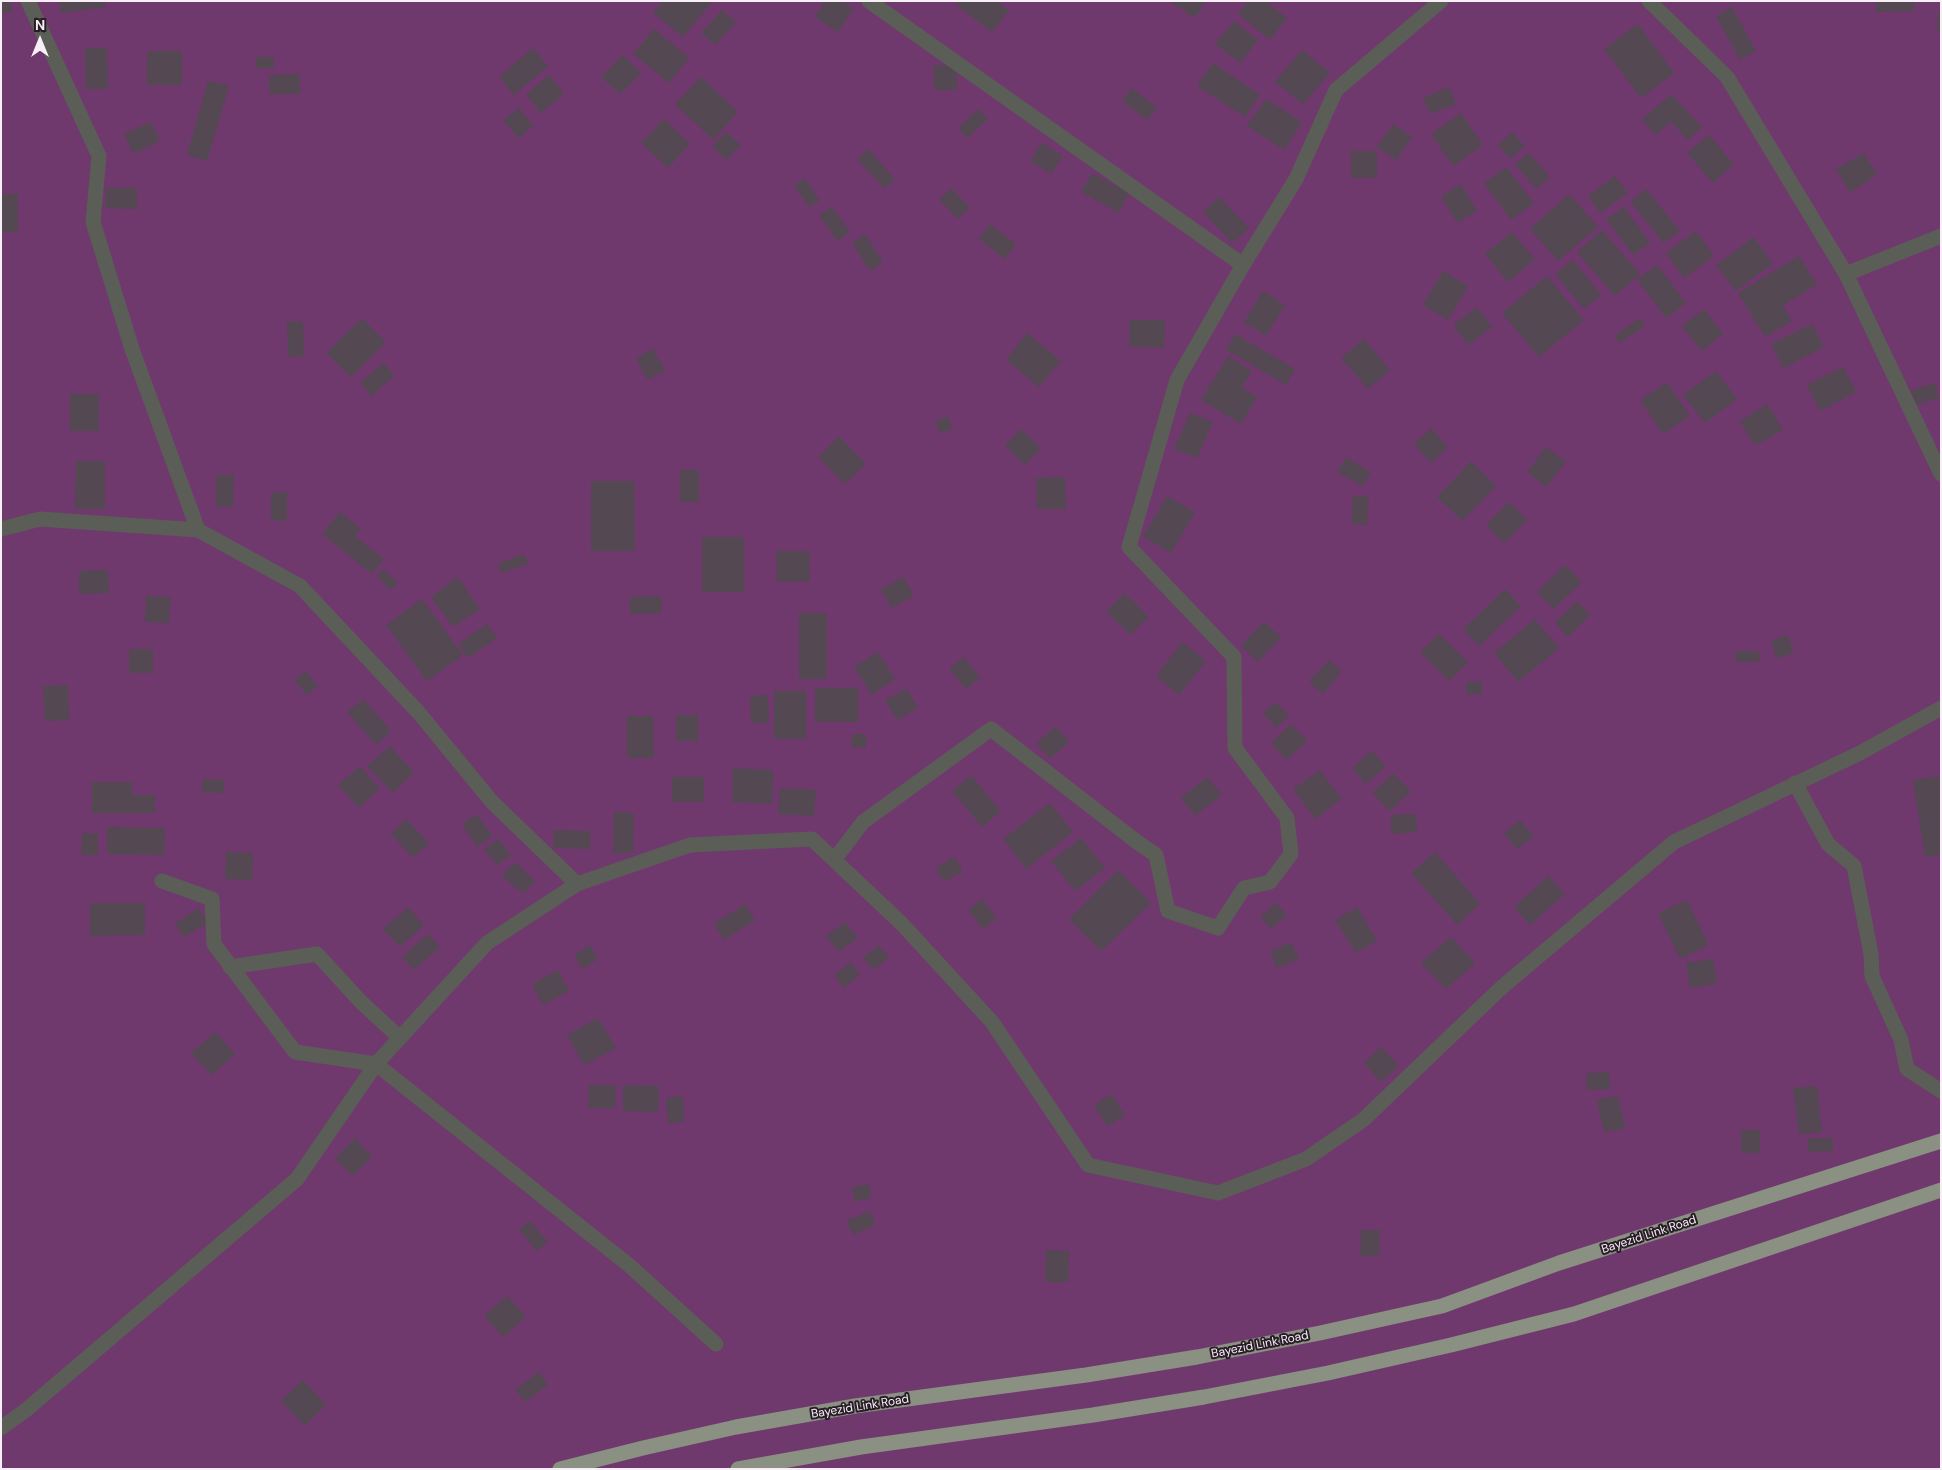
<!DOCTYPE html>
<style>
body{margin:0}
#map{position:relative;width:1942px;height:1470px;overflow:hidden;background:#322731;font-family:"DM Sans",sans-serif}
canvas{display:block}
.frame{position:absolute;inset:0;border:2px solid #f7eff6;pointer-events:none}
.north{position:absolute;left:15px;top:15px;width:50px;height:50px;-webkit-text-stroke:4px #281d27;paint-order:stroke;rotate:0deg;font-size:14px;font-weight:700;line-height:20px;text-align:center;color:#f7eff6}
.north::after{content:'';display:block;margin:auto;width:18px;height:22px;background:#f7eff6;clip-path:polygon(50% 0,100% 100%,50% 72%,0 100%)}
</style>
<div id="map">
<canvas width="1942" height="1470"></canvas>
<div class="frame"></div>
<div class="north">N</div>
</div>
<script>
const ctx = document.querySelector('canvas').getContext('2d');
ctx.lineJoin = 'round';
function fillPath(path, color) { ctx.fillStyle = color; ctx.fill(path, 'evenodd'); }
function stroke(path, color, width, dash) { ctx.strokeStyle = color; ctx.lineWidth = width; ctx.lineCap = dash ? 'butt' : 'round'; ctx.setLineDash(dash || []); ctx.stroke(path); }
function drawText(font, color, halo, rows, align = 'center') {
  ctx.font = font + ' "DM Sans",sans-serif'; ctx.lineWidth = 4; ctx.setLineDash([]); ctx.textBaseline = 'middle'; ctx.strokeStyle = halo; ctx.fillStyle = color; for (const [text, x, y, turn = 0] of rows) {
    ctx.save(); ctx.translate(x, y); ctx.rotate((+turn || 0) * Math.PI / 180); ctx.textAlign = isNaN(turn) ? turn : align; if (halo) ctx.strokeText(text, 0, 0); ctx.fillText(text, 0, 0); ctx.restore();
  }
}
const green = new Path2D(`
 M1,1H1941V1469H1Z`);
const building = new Path2D(`
 M1,1H10L13,11L1,14Z
 M59,1H105L106,7L61,13Z
 M663,1H713L683,37L653,13Z
 M825,1H842L853,9L838,32L815,17Z
 M959,1H997L1009,10L992,32L956,5Z
 M1169,1H1205L1195,18Z
 M1248,1H1266L1287,18L1270,40L1238,14Z
 M1876,1H1914V11L1876,12Z
 M1732,7L1756,51L1740,60L1716,16Z
 M722,10L736,22L715,45L701,33Z
 M1938,11L1941,12V31H1937Z
 M1234,21L1258,40L1240,63L1215,44Z
 M1638,24L1674,73L1641,98L1604,49Z
 M654,29L689,58L669,83L633,54Z
 M85,48H107L108,89H86Z
 M533,48L548,66L514,95L499,77Z
 M1302,50L1330,73L1303,104L1275,82Z
 M147,51H182V85H147Z
 M623,55L641,73L620,94L601,77Z
 M256,57H274V68H256Z
 M1213,63L1260,95L1245,117L1197,86Z
 M934,65L957,66V90H934Z
 M300,74V94H269V75Z
 M549,75L564,94L541,113L526,94Z
 M701,77L738,112L713,140L675,104Z
 M208,81L229,86L207,161L187,155Z
 M1449,87L1456,104L1430,114L1423,98Z
 M1132,88L1157,108L1147,120L1122,101Z
 M1671,94L1702,127L1688,140L1671,122L1656,135L1642,120Z
 M1266,99L1302,122L1284,150L1247,126Z
 M519,108L533,126L518,138L503,120Z
 M978,109L988,119L967,138L958,128Z
 M1461,113L1483,145L1453,166L1431,134Z
 M664,119L690,144L668,168L641,143Z
 M151,122L160,141L133,154L124,134Z
 M1393,124L1412,137L1396,160L1377,147Z
 M726,132L741,145L726,160L712,146Z
 M1512,132L1525,146L1510,159L1498,145Z
 M1709,135L1734,164L1713,183L1687,153Z
 M1041,143L1063,156L1051,174L1030,161Z
 M868,149L895,179L885,189L857,159Z
 M1351,151H1377V178H1351Z
 M1529,153L1550,177L1536,189L1515,164Z
 M1864,153L1877,175L1850,192L1836,169Z
 M1506,167L1534,203L1511,220L1484,183Z
 M1092,173L1129,193L1119,213L1081,192Z
 M1615,176L1628,193L1600,213L1588,196Z
 M805,178L820,200L809,207L794,186Z
 M1461,184L1477,211L1457,223L1441,196Z
 M106,188H137V209L105,208Z
 M951,188L970,208L958,219L939,199Z
 M1646,189L1680,231L1663,243L1631,202Z
 M1,194H18V232H1Z
 M1569,194L1598,227L1558,261L1530,229Z
 M1219,197L1249,228L1232,243L1203,212Z
 M832,207L850,232L837,241L819,215Z
 M1624,207L1650,243L1633,255L1606,219Z
 M990,224L1016,244L1005,259L979,239Z
 M1602,230L1640,274L1615,296L1577,252Z
 M1696,231L1714,256L1684,278L1666,253Z
 M1512,232L1535,259L1508,282L1485,254Z
 M865,234L883,262L870,271L852,243Z
 M1754,237L1773,264L1735,291L1716,265Z
 M1799,256L1817,285L1783,305L1792,321L1765,337L1738,293Z
 M1573,260L1601,295L1584,309L1555,274Z
 M1657,265L1686,303L1666,318L1637,279Z
 M1443,271L1468,286L1448,320L1423,305Z
 M1547,276L1584,320L1539,357L1502,313Z
 M1263,291L1285,305L1266,336L1244,322Z
 M1477,307L1492,327L1468,345L1453,325Z
 M1704,309L1723,334L1702,351L1682,326Z
 M362,318L386,342L351,377L326,353Z
 M1640,318L1645,326L1619,343L1614,336Z
 M1130,320H1165L1164,348L1129,347Z
 M303,321L304,356L288,357L287,322Z
 M1812,324L1824,347L1783,368L1771,344Z
 M1027,333L1061,361L1039,387L1006,360Z
 M1235,334L1295,369L1286,385L1226,350Z
 M1364,339L1390,370L1368,389L1341,358Z
 M653,349L665,370L647,380L636,358Z
 M1228,356L1252,371L1242,388L1257,397L1241,424L1201,400Z
 M384,363L394,376L371,396L360,382Z
 M1843,367L1856,392L1820,411L1807,385Z
 M1716,371L1737,399L1705,423L1683,395Z
 M1667,382L1690,416L1663,434L1640,400Z
 M1935,383L1939,398L1916,405L1911,390Z
 M70,394H99V431H70Z
 M1768,404L1783,430L1755,446L1740,421Z
 M1190,413L1213,422L1197,458L1174,449Z
 M947,416L953,428L941,434L935,422Z
 M1431,428L1448,447L1431,463L1414,444Z
 M1021,429L1041,448L1025,465L1005,446Z
 M839,436L866,464L845,484L818,457Z
 M1546,447L1566,462L1546,487L1527,472Z
 M1346,457L1371,472L1363,486L1337,472Z
 M76,461H105V509H75Z
 M1471,461L1496,486L1462,521L1437,497Z
 M680,470H699V502H680Z
 M216,475H234L233,507H216Z
 M1065,477L1066,509H1037L1036,478Z
 M591,481H634L635,551H591Z
 M271,492H287V521L271,520Z
 M1167,496L1195,512L1171,553L1143,537Z
 M1353,496L1369,497L1367,525L1351,524Z
 M1509,502L1527,520L1504,543L1486,525Z
 M340,512L361,529L355,536L384,559L372,574L322,534Z
 M702,537H744V592H702Z
 M776,551H809L810,581L777,582Z
 M525,554L528,564L501,573L498,563Z
 M1565,565L1582,582L1554,609L1537,592Z
 M383,569L398,583L391,590L376,576Z
 M108,570L109,593L79,594V571Z
 M458,577L480,609L453,627L431,597Z
 M904,577L914,596L891,608L881,589Z
 M1505,589L1521,606L1479,646L1463,629Z
 M1125,593L1149,617L1130,635L1106,611Z
 M146,596L171,597L169,623L145,622Z
 M661,596L662,613L630,614V597Z
 M422,599L463,655L427,681L386,625Z
 M1577,601L1590,615L1568,637L1555,623Z
 M799,613H827V679H799Z
 M1535,619L1559,648L1518,682L1494,653Z
 M1264,621L1281,637L1258,662L1241,646Z
 M487,624L497,638L468,658L458,644Z
 M1439,634L1468,662L1449,681L1420,652Z
 M1788,635L1794,653L1776,658L1771,640Z
 M1182,642L1206,661L1179,695L1156,676Z
 M129,649H153V673H129Z
 M1735,651H1759V662H1735Z
 M878,652L895,679L872,695L854,667Z
 M964,657L980,678L966,689L949,669Z
 M1329,660L1342,671L1323,694L1309,682Z
 M306,671L318,686L307,695L294,680Z
 M1481,681L1482,694L1467,695L1466,682Z
 M68,685L69,720L45,721L43,686Z
 M815,688H858V722H815Z
 M907,689L918,708L897,720L885,700Z
 M774,691H806V739H774Z
 M768,695L769,723H751L750,696Z
 M363,699L391,731L376,745L347,712Z
 M1276,702L1289,716L1276,728L1263,713Z
 M676,715H698V741H676Z
 M627,716H653L654,758H627Z
 M1291,724L1307,741L1286,760L1271,743Z
 M1056,726L1069,742L1050,759L1036,743Z
 M852,734H866V748L851,747Z
 M390,746L414,772L393,793L367,766Z
 M1372,751L1386,767L1365,784L1352,768Z
 M360,766L380,788L359,808L338,785Z
 M733,768L773,770L772,804L732,802Z
 M1320,770L1342,799L1315,819L1293,789Z
 M1393,773L1411,791L1390,811L1372,793Z
 M971,775L1001,811L982,827L952,791Z
 M1941,776V855L1925,857L1913,780Z
 M672,777H704V802H672Z
 M1207,777L1222,795L1195,816L1181,798Z
 M202,779L224,780V793L202,792Z
 M92,782H132V795H155V813H92Z
 M780,788L816,790L814,816L778,814Z
 M1050,803L1073,832L1026,869L1003,839Z
 M614,812L634,813L633,853H613Z
 M477,814L492,836L477,847L462,824Z
 M1416,814L1417,832L1391,834V815Z
 M406,819L429,843L413,858L391,834Z
 M1520,820L1534,836L1517,849L1504,833Z
 M107,827L165,828L164,855L107,854Z
 M554,830L590,831V849L553,848Z
 M82,833L98,834V855H81Z
 M1081,838L1105,868L1075,891L1051,861Z
 M498,839L511,855L497,865L484,849Z
 M226,852L253,853L252,880L225,879Z
 M1435,852L1480,904L1457,925L1411,873Z
 M955,857L963,871L944,882L936,868Z
 M515,862L535,881L523,894L502,876Z
 M1118,870L1151,903L1101,951L1069,919Z
 M1548,876L1565,894L1530,925L1514,907Z
 M982,899L997,918L983,929L968,910Z
 M1687,900L1709,945L1680,959L1658,913Z
 M90,903H145V935L90,936Z
 M1276,903L1287,915L1271,929L1260,917Z
 M745,904L755,920L724,940L714,924Z
 M408,907L424,925L400,947L383,929Z
 M1357,907L1377,941L1356,953L1335,920Z
 M199,908L207,923L183,937L175,923Z
 M845,922L858,938L839,952L826,936Z
 M428,934L440,947L414,970L402,957Z
 M1451,937L1475,963L1446,989L1421,963Z
 M1291,942L1299,959L1277,968L1270,952Z
 M590,945L598,959L582,969L574,955Z
 M878,945L889,957L874,970L863,958Z
 M1713,959L1717,984L1690,988L1686,963Z
 M851,962L860,975L844,988L834,975Z
 M558,970L569,991L543,1005L532,984Z
 M598,1018L616,1048L584,1065L567,1035Z
 M215,1032L235,1054L212,1075L191,1053Z
 M1381,1047L1399,1066L1381,1082L1364,1063Z
 M1609,1072L1610,1089L1587,1090L1586,1073Z
 M589,1085H616L615,1108H588Z
 M623,1085L659,1086L658,1112L623,1111Z
 M1817,1086L1822,1132L1799,1134L1793,1088Z
 M1112,1094L1125,1116L1107,1126L1094,1105Z
 M683,1096L684,1122L668,1123L666,1098Z
 M1618,1096L1625,1128L1604,1132L1597,1100Z
 M1741,1130H1760V1153H1741Z
 M355,1138L372,1157L352,1176L335,1158Z
 M1808,1138H1833V1151L1808,1152Z
 M869,1184L871,1198L854,1201L852,1187Z
 M870,1211L875,1225L853,1235L846,1221Z
 M530,1221L548,1242L537,1251L519,1230Z
 M1361,1230H1380L1379,1256H1360Z
 M1046,1250L1069,1251L1068,1282H1045Z
 M507,1296L526,1317L503,1337L484,1316Z
 M539,1372L548,1385L525,1402L515,1390Z
 M303,1380L326,1405L305,1426L281,1401Z`);
const street = new Path2D(`
 M28,1L99,156L93,222L132,349L198,530
 M1649,1L1727,77L1846,274L1941,474
 M1243,265L1296,179L1336,90L1441,1
 M1846,274L1941,236
 M1,529L40,519L198,530L300,586L419,713L492,802L577,884L690,845L812,839L902,924L992,1022L1088,1165L1218,1193L1306,1159L1363,1120L1501,988L1674,842L1860,753L1941,708
 M1795,783L1828,844L1854,866L1871,954L1872,976L1901,1040L1907,1069L1941,1091
 M834,860L863,822L991,729L1137,842L1156,855L1168,911L1218,928L1244,888L1270,882L1291,854L1287,818L1235,748L1234,657L1129,547L1177,380L1243,265L869,1
 M162,881L212,899L214,944L295,1052L376,1064L630,1266L716,1344
 M230,967L317,954L361,1002L400,1038
 M1,1428L26,1410L297,1179L376,1064L487,943L577,884`);
const primary = new Path2D(`
 M560,1469L643,1448L736,1427L855,1406L1086,1375L1197,1357L1320,1333L1442,1306L1559,1263L1941,1141
 M738,1469L861,1447L1093,1415L1204,1397L1328,1373L1451,1345L1574,1314L1941,1190`);
const streetNames = [
 ["Bayezid Link Road",1649,1235,-18],
 ["Bayezid Link Road",1260,1345,-11],
 ["Bayezid Link Road",860,1407,-9]
];
fillPath(green, '#70396e');
fillPath(building, '#544853');
stroke(street, '#5b5e57', 15);
stroke(primary, '#8a9082', 15);
drawText('12px', '#f7eff6', '#281d27', streetNames);
</script>
